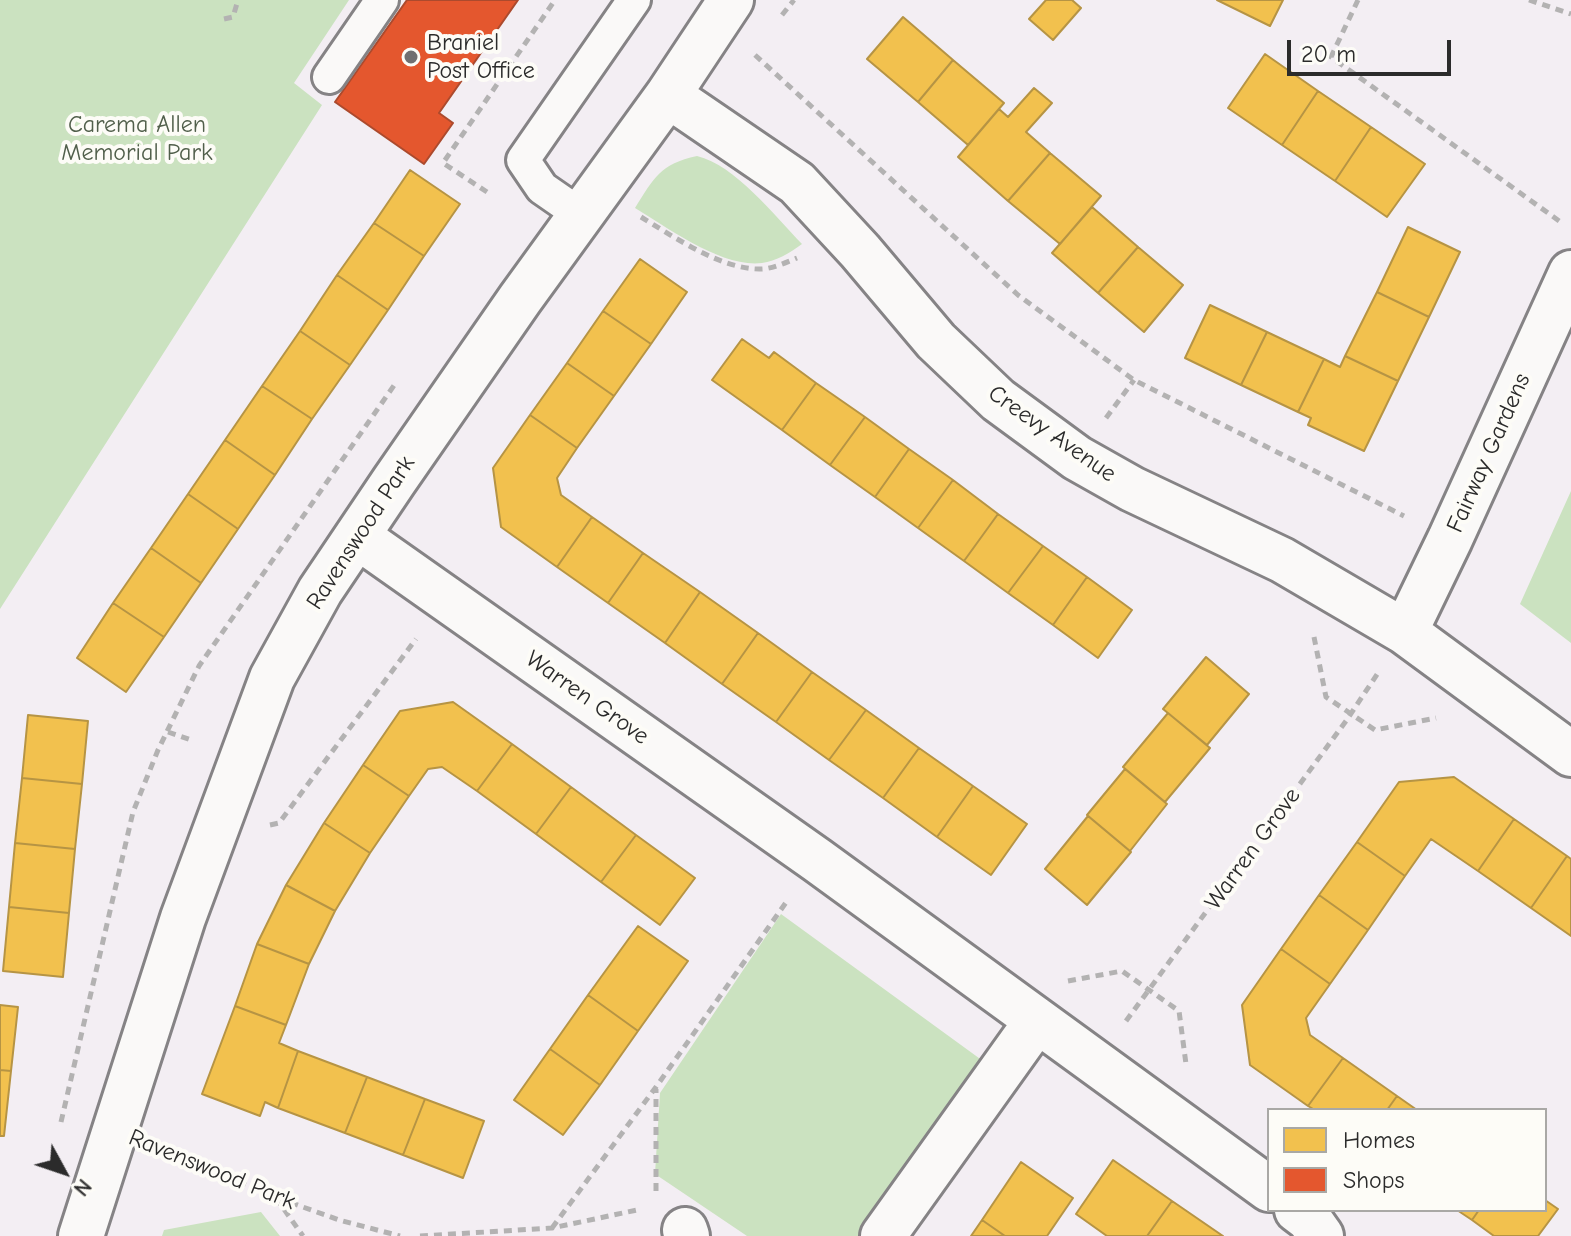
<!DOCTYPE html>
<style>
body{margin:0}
#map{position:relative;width:1571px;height:1236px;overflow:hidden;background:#f3eef3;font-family:"Comic Neue",sans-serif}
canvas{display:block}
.legend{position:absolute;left:1267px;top:1108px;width:280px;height:104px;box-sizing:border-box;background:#fdfcf7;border:2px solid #a9a8a5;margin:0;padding:10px 14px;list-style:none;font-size:24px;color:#2b2b2b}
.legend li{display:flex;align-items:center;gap:16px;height:40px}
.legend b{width:40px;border:2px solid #a9a8a5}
.north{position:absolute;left:24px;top:1132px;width:80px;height:80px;-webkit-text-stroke:6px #fdfcf7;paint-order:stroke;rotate:130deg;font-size:22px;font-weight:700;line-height:32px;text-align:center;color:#2b2b2b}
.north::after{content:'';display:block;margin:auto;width:28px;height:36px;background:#2b2b2b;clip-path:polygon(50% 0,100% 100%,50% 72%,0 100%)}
.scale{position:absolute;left:1287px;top:40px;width:164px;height:36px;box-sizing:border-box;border:4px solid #2b2b2b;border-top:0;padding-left:10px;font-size:24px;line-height:28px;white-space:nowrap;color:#2b2b2b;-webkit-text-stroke:6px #fdfcf7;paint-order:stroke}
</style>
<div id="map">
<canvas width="1571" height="1236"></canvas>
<ul class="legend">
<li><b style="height:22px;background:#f2c14e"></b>Homes</li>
<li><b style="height:22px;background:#e4572e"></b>Shops</li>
</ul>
<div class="north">N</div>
<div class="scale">20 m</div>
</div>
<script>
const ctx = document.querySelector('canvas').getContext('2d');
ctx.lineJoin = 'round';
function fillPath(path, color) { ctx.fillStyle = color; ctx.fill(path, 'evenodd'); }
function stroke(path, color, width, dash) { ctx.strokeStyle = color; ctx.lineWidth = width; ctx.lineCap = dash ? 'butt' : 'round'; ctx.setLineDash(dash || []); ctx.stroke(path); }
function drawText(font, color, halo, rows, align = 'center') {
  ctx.font = font + ' "Comic Neue",sans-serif'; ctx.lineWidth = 8; ctx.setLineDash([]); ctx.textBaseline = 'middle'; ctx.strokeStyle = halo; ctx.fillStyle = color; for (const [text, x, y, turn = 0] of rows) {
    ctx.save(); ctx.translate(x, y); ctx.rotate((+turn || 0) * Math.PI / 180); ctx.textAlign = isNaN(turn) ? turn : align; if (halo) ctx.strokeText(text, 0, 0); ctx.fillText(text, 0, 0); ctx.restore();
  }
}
const green = new Path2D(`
 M0,0H349L294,83L322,105L0,609Z
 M697,156C735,165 775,216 802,244C790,253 776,261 762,263C722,268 668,228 635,208C654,178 660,164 697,156Z
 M1571,491V643L1520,604Z
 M781,914L983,1061L871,1228L858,1236H747L655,1174L660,1093Z
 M261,1212L280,1236H162L164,1230Z`);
const homes = new Path2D(`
 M1046,0H1072L1081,8L1053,40L1029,19Z
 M1217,0H1283L1270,26Z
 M903,17L953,60L918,102L867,59Z
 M1265,54L1318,91L1282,145L1228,108Z
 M953,60L1004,103L968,145L918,102Z
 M1034,88L1052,103L1026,132L1050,153L1008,201L958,157L999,109L1008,117Z
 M1318,91L1371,127L1335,181L1282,145Z
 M1371,127L1425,164L1387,217L1335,181Z
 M1050,153L1101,196L1060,244L1008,201Z
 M410,170L460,204L424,256L374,223Z
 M1092,207L1138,247L1098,293L1052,253Z
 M374,223L424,256L388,310L337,275Z
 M1408,227L1460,252L1429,317L1377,292Z
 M1138,247L1183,285L1144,332L1098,293Z
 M640,259L687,292L651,344L603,311Z
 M337,275L388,310L350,365L300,331Z
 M1377,292L1429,317L1398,381L1345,356Z
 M1210,305L1267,332L1241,385L1185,358Z
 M603,311L651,344L614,396L567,363Z
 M300,331L350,365L312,419L262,386Z
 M1267,332L1324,359L1298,412L1241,385Z
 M742,339L769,358L774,352L816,383L782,430L712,380Z
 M1345,356L1398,381L1364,451L1308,425L1311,418L1298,412L1324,359L1340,367Z
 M567,363L614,396L577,448L530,415Z
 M816,383L865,417L830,465L782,430Z
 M262,386L312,419L275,475L225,440Z
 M530,415L577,448L557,478L561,495L592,517L557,567L501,527L493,468Z
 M865,417L909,449L875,497L830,465Z
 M225,440L275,475L238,529L188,494Z
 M909,449L953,480L918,528L875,497Z
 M953,480L998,514L964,561L918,528Z
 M188,494L238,529L201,583L151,548Z
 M998,514L1043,546L1008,593L964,561Z
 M592,517L643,553L608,603L557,567Z
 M1043,546L1087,577L1053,625L1008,593Z
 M151,548L201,583L164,637L113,603Z
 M643,553L700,592L665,643L608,603Z
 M1087,577L1132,610L1098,658L1053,625Z
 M700,592L758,633L722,684L665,643Z
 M113,603L164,637L126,692L77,658Z
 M758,633L812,672L776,722L722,684Z
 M1206,657L1249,694L1207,745L1163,709Z
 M812,672L866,710L829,760L776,722Z
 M453,702L512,744L477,791L442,767L428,769L409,796L363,765L400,711Z
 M866,710L919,748L883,798L829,760Z
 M1168,713L1210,748L1165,802L1123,767Z
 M28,715L88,721L82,784L22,778Z
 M512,744L571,787L536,834L477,791Z
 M919,748L973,786L937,837L883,798Z
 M363,765L409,796L370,853L324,823Z
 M1125,769L1167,804L1130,851L1087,815Z
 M1454,777L1514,819L1478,871L1431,839L1405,876L1357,842L1399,782Z
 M22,778L82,784L75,849L15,843Z
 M973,786L1027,824L991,875L937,837Z
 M571,787L636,835L601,882L536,834Z
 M1088,816L1131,852L1087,905L1045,869Z
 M1514,819L1567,856L1531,908L1478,871Z
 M324,823L370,853L335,911L286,885Z
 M636,835L695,878L660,925L601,882Z
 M1357,842L1405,876L1368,930L1319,895Z
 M15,843L75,849L69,913L9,907Z
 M1567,856L1571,859V936L1531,908Z
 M286,885L335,911L309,964L257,944Z
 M1319,895L1368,930L1330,984L1281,949Z
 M9,907L69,913L63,977L3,971Z
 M638,926L688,961L638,1031L588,995Z
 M257,944L309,964L286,1025L235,1006Z
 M1281,949L1330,984L1306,1018L1310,1035L1343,1058L1308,1106L1250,1065L1242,1005Z
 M588,995L638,1031L600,1085L550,1049Z
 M0,1005L18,1007L11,1071L0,1070Z
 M235,1006L286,1025L279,1043L298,1051L278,1108L265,1102L260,1116L202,1094Z
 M550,1049L600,1085L563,1135L514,1100Z
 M298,1051L367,1077L345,1133L278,1108Z
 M1343,1058L1397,1096L1387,1110H1315L1308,1106Z
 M0,1070L11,1071L4,1136H0Z
 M367,1077L425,1099L403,1155L345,1133Z
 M1397,1096L1417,1110H1387Z
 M425,1099L484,1121L463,1178L403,1155Z
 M1113,1160L1172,1201L1147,1236H1107L1076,1214Z
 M1021,1162L1073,1198L1047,1236H1005L982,1220Z
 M1545,1200L1558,1209L1538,1236H1494L1472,1220L1479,1210H1545Z
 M1172,1201L1223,1236H1147Z
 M1457,1210H1479L1472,1220Z
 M982,1220L1005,1236H971Z`);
const shops = new Path2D(`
 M407,0H518L439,113L453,123L424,164L335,102Z`);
const path = new Path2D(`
 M1358,0L1331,57L1562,223
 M1529,0L1571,14
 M782,15L794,0
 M224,19L233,17L238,0
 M755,55L1018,295L1134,380L1404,516
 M487,192L443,163L555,0
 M641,217C674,237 722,270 761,269C772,269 787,262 797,258
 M1106,418L1134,380
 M1314,637L1326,697L1375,730L1436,718
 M168,732L194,741
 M270,825L279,823L416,639
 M1068,981L1122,971L1179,1011L1186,1064
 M1126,1021L1346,721L1378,673
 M61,1122L133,812L158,750L199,666L395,384
 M161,1149L275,1197L339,1220L400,1236
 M656,1191V1089
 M276,1198L303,1236
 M552,1228L656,1087L787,901
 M420,1236L552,1228L637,1210`);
const service = new Path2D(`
 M329,77L382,0
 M581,215L542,188L523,160L634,0`);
const minor = new Path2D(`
 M668,95L797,183L860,251L936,341L998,400L1077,458L1132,489L1282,560L1405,632L1571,754
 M357,536L817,860L1269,1189
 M1405,632L1450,539L1571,273
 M1297,1210L1309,1219L1321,1236
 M685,1230L687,1236
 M81,1236L183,918L272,678L320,591L394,481L520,299L668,95L731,0
 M883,1236L1036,1022`);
const markers = [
 [411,57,8,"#716f71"]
];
const poiNames = [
 ["Braniel",427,43],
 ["Post Office",427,71]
];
const parkNames = [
 ["Carema Allen",137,125],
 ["Memorial Park",137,153]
];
const streetNames = [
 ["Creevy Avenue",1052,434,35],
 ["Fairway Gardens",1489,453,-66],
 ["Ravenswood Park",361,533,-57],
 ["Warren Grove",587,698,35],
 ["Warren Grove",1253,849,-54],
 ["Ravenswood Park",212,1170,22]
];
fillPath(green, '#cbe2c0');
fillPath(homes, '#f2c14e');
stroke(homes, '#b69444', 2);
fillPath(shops, '#e4572e');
stroke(shops, '#ac4a2d', 2);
stroke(service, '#858385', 38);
stroke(minor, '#858385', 50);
stroke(path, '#b3b2b2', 5, [8, 6]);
stroke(service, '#faf9f8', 32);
stroke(minor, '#faf9f8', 44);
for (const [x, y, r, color] of markers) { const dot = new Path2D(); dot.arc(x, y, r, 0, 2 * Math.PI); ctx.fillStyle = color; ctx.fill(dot); stroke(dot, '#fdfcf7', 3); }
drawText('24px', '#2b2b2b', '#fdfcf7', poiNames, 'left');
drawText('24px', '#515f4b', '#fdfcf7', parkNames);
drawText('24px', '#2b2b2b', '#fdfcf7', streetNames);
</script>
